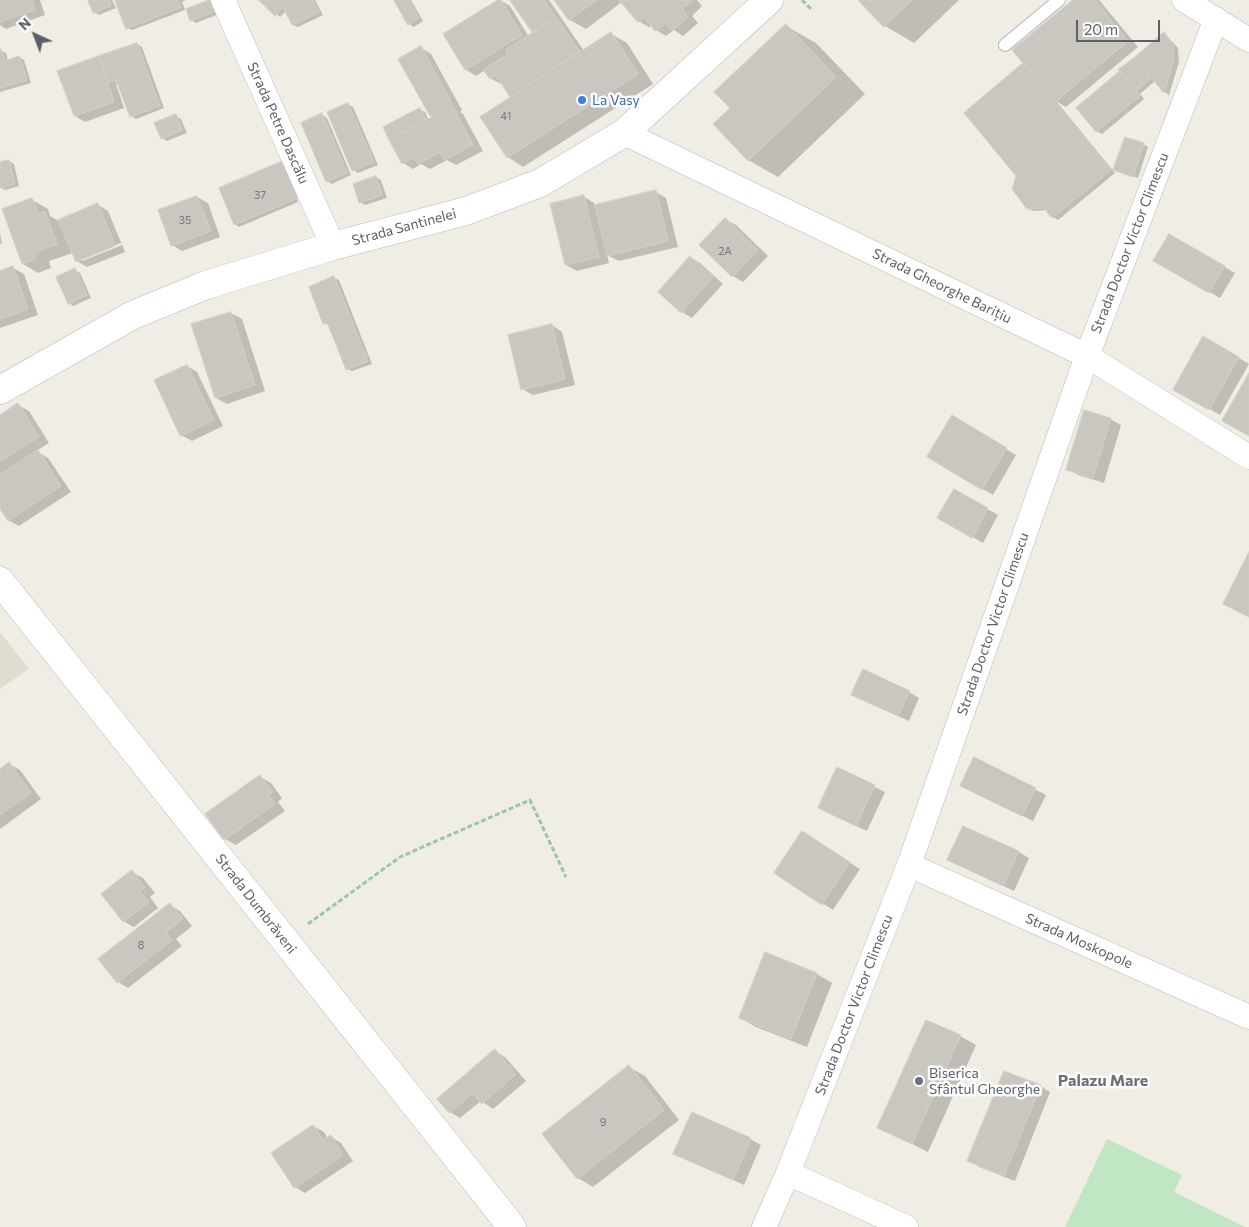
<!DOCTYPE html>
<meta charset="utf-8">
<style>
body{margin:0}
#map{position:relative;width:1249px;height:1227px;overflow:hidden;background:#efede4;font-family:Commissioner,sans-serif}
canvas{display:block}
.north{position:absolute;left:10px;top:10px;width:50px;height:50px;-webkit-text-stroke:4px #fff;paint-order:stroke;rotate:317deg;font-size:14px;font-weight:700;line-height:20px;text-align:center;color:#5c5f65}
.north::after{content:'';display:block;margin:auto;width:18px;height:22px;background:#5c5f65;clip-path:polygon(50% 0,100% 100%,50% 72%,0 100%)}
.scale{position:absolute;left:1076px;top:20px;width:84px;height:22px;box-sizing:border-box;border:2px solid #5c5f65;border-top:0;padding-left:6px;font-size:15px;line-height:18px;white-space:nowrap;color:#5c5f65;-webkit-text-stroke:4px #fff;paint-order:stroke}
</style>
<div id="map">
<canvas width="1249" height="1227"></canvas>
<div class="north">N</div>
<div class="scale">20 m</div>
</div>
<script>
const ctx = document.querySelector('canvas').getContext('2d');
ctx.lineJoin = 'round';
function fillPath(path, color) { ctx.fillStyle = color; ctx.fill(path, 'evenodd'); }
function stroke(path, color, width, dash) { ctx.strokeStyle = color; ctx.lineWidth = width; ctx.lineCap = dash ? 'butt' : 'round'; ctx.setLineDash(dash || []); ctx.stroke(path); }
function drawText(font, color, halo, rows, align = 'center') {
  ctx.font = font + ' Commissioner,sans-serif'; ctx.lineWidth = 5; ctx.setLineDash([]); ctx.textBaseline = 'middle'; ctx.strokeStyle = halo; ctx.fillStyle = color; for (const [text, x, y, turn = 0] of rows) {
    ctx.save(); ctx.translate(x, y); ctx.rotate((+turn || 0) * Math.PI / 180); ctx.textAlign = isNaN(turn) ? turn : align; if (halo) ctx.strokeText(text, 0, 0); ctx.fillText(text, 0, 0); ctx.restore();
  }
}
const education = new Path2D(`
 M0,632L29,669L0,689Z`);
const green = new Path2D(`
 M1107,1139L1182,1175L1174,1192L1245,1227H1065Z`);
const shadow = new Path2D(`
 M0,0H40L45,15L6,29L0,25Z
 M93,0H112L116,8L99,15L94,12Z
 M116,0H186L182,2L185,10L132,30L127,28Z
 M261,0H315L323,15L298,27L293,25L286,11L280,17Z
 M395,0H411L423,21L414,27L409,24Z
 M500,0L510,6L529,37L534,33L511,0H549L584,51L611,34L627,43L653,84L523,167L508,157L512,97L503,83L501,84L490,78L485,70L476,76L466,70L444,35Z
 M555,0H697L702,6L692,16L698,23L683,36L674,30L666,36L656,30L652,25L649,27L638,21L622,2L586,29L570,20Z
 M860,0H959L914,43L885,26Z
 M1075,0H1099L1138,47L1066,107L1056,101L1115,173L1058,220L1053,217L1047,210L1033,211L1028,208L1017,176L1023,65Z
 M210,1L215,4L219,14L196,23L191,20Z
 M786,26L816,43L865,94L778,177L748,160L732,109Z
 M1164,34L1168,37L1178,48L1179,62L1169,95L1165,92L1155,81L1140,94L1144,99L1102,134L1097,131L1078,108Z
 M137,44L142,47L164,108L136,119L131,116L119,83L116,84L124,108L85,122L75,116L98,58L101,59Z
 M421,48L431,54L462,110L460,112L463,114L483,151L456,165L447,160L430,169L421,164L413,169L403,163L384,128L420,110L425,112L429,121L435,118L431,116L400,59Z
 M0,50L6,53L8,61L19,57L24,60L31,83L0,92Z
 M348,104L353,107L378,165L358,173L353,170Z
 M322,115L327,118L351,175L332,184L327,181Z
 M176,116L181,119L187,133L167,141L162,138Z
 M1143,144L1148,147L1138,178L1115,170Z
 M9,161L14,164L19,186L5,190L0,187V163Z
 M283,165L298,202L239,227L235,224Z
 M376,177L381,180L387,198L365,205L360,202Z
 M656,192L666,198L678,247L619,261L607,255L609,263L577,271L566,265L584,197L594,203L595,206Z
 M197,197L208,203L220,237L182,251L172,245Z
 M32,200L48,209L50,216L59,221L98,205L108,211L125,252L87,267L77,261L73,253L49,261L51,268L38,273L23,264ZM121,243L122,245L82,261V258Z
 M725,219L736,225L768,256L743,282L733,276Z
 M0,233L2,243L0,244Z
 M1170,236L1235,273L1220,298L1155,261Z
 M690,257L700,263L723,284L692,318L682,312Z
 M13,268L24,274L38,315L0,328V272Z
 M75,270L80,273L91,298L73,306L69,303Z
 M334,278L339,280L372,364L352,371L347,369L329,325L324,323Z
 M231,313L242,319L265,391L227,404L216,398Z
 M552,325L562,332L575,385L533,395L522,389Z
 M1204,338L1249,364L1220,415L1174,389Z
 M187,366L197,372L223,426L192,441L181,435Z
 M18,405L29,411L49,443L36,451L48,458L71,492L19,526L8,520L0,507V476L1,475L0,474V416Z
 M952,417L1016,455L993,495L928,457Z
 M1110,419L1121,425L1104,483L1078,475L1068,469Z
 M954,490L998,515L983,543L939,518Z
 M909,692L919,698L909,721L863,700Z
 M975,759L1046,795L1033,821L972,791Z
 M9,764L20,770L41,799L0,829V770Z
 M838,769L885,792L867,831L830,814Z
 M260,777L271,783L282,798L278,802L285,811L236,845L225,839L207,814Z
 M813,839L860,869L833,910L776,873Z
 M1019,852L1029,858L1014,891L949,860Z
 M132,872L143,878L155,893L150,897L158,908L134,927L123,921Z
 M170,905L180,911L192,926L176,939L182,946L128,988L118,982Z
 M766,954L817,974L832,983L807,1047L756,1027L740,1018Z
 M960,1036L976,1045L928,1152L878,1127Z
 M495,1051L505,1057L526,1081L493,1109L481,1101L460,1118L450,1112L439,1099Z
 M629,1067L645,1076L679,1120L593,1187L578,1178Z
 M1040,1086L1050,1092L1015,1181L979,1167L969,1161Z
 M313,1126L324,1132L328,1139L331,1137L341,1143L353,1161L305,1193L295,1187Z
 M750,1139L761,1145L744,1185L675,1153Z`);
const building = new Path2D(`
 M0,0H32L35,10L0,22Z
 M90,0H109L111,6L93,13L88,1Z
 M115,0H178L181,7L126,29Z
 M210,0L215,11L190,21L186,9Z
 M259,0H313L319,12L292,25L283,7L275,16Z
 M394,0H409L419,18L408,25Z
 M498,0H501L522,35L465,70L443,34Z
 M510,0H544L580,52L571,57L549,22L533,33Z
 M554,0H597L569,20Z
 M619,0H693L682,9L688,17L672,31L666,23L655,31L644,17L638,22Z
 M858,0H912L884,27Z
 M1073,0H1095L1128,41L1055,102L1012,50Z
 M549,22L571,57L510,97L496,75L490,79L483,70L508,54L506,50Z
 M786,24L836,77L748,161L713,124L730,108L714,92Z
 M611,32L638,74L507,158L480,117Z
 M1164,32L1173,44L1174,58L1164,93L1134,58Z
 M137,43L160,106L130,117L116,80L108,83L99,56Z
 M421,46L452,104L430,116L398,59Z
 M0,49H1L5,61L19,56L27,80L0,88Z
 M99,56L114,102L74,116L57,71Z
 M1134,58L1151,78L1136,91L1118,70Z
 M1023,63L1111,170L1052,218L1044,208L1027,209L1012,189L1016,176L964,113Z
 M1120,71L1140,96L1096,132L1076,108Z
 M348,103L374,162L352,171L327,112Z
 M453,106L473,145L444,160L440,152L418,164L414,157L402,164L389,140Z
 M420,108L426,120L389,140L383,127Z
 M322,113L347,173L326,182L301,123Z
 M176,114L182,130L161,139L154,123Z
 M1125,137L1144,143L1133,177L1113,170Z
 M9,160L15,184L0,188V162Z
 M283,161L298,198L234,225L219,188Z
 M376,176L382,195L359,203L353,184Z
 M656,190L668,241L607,256L595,205Z
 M584,195L599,257L565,265L550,204Z
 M197,196L211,231L171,246L158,210Z
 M32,198L38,214L45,211L57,244L34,253L36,259L22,264L2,209Z
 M98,203L115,246L76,262L58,220Z
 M725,218L758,250L732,277L699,245Z
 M1169,234L1225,266L1209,293L1153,261Z
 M690,256L713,277L681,313L658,292Z
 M13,266L28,309L0,319V271Z
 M75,268L87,295L68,304L56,277Z
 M334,276L368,361L346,370L327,322L323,324L309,287Z
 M231,312L255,385L215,398L191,324Z
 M552,324L565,379L521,390L508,335Z
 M1203,336L1239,357L1209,410L1173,390Z
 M187,365L214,420L180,436L154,380Z
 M1249,373V436L1222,421Z
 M18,403L39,437L0,461V415Z
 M1084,410L1111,418L1093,478L1066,470Z
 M952,415L1007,448L982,490L927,457Z
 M38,450L61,486L8,521L0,509V475Z
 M954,489L988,508L972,538L937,518Z
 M1249,552V617L1223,604Z
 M863,669L910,691L898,716L851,695Z
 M974,757L1036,788L1022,816L960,786Z
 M9,762L31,793L0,815V769Z
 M837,767L875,785L856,826L818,808Z
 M260,775L273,792L268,795L275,804L224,840L205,814Z
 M963,826L1019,851L1003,886L947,860Z
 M802,831L850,862L822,905L774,873Z
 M132,870L145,887L140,891L149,902L123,922L101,894Z
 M170,903L183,919L166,932L172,940L117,983L98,959Z
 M765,952L817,973L791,1039L739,1018Z
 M926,1020L961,1035L912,1144L877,1128Z
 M495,1049L516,1074L482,1104L473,1093L449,1113L437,1099Z
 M629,1065L664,1110L577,1179L542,1134Z
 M1004,1071L1041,1085L1004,1176L967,1161Z
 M692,1112L751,1138L733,1180L673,1154Z
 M313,1125L323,1140L331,1135L343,1155L294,1188L271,1153Z`);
const path = new Path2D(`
 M802,0L811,9
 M308,924L400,857L530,800L566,877`);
const service = new Path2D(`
 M1005,45L1059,0`);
const minor = new Path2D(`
 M223,0L333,246
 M1184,0L1249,40
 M624,133L1087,356L1249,457
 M909,865L1249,1017
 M788,1173L906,1227
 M764,1227L788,1173L909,865L1087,356L1216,19`);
const tertiary = new Path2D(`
 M0,390L133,315L206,285L333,246L466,211L540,183L624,133L769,0
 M0,581L512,1227`);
const markers = [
 [582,100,5,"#3f7fe0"],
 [919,1081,5,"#6b7280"]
];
const numberNames = [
 ["41",506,116],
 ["37",260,195],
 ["35",185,220],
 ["2A",725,251],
 ["8",141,945],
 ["9",603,1122]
];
const shopNames = [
 ["La Vasy",592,100]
];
const streetNames = [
 ["Strada Petre Dascălu",278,123,66],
 ["Strada Santinelei",404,227,-15],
 ["Strada Doctor Victor Climescu",1130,243,-69],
 ["Strada Gheorghe Barițiu",942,286,26],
 ["Strada Doctor Victor Climescu",993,624,-71],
 ["Strada Dumbrăveni",256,904,52],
 ["Strada Moskopole",1079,941,24],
 ["Strada Doctor Victor Climescu",854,1005,-69]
];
const worshipNames = [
 ["Biserica",929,1073],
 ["Sfântul Gheorghe",929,1089]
];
const quarterNames = [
 ["Palazu Mare",1103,1081]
];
fillPath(education, '#dfdcd2');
fillPath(green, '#c1e6c4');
fillPath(shadow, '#0003');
fillPath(building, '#cac7c1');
stroke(building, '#d3d0c3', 1);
stroke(service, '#b9bbc0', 14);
stroke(minor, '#b9bbc0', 25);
stroke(tertiary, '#b9bbc0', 29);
stroke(path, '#9ac7ab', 3, [5, 2.5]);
stroke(service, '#fff', 12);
stroke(minor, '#fff', 24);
stroke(tertiary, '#fff', 28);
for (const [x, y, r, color] of markers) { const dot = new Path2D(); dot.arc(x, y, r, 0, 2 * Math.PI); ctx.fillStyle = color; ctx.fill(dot); stroke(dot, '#fff', 2); }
drawText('11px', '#78797c', null, numberNames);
drawText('14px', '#366cbe', '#fff', shopNames, 'left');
drawText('14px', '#5c5f65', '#fff', streetNames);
drawText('14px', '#5b616d', '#fff', worshipNames, 'left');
drawText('bold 16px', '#6d7177', '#fff', quarterNames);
</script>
